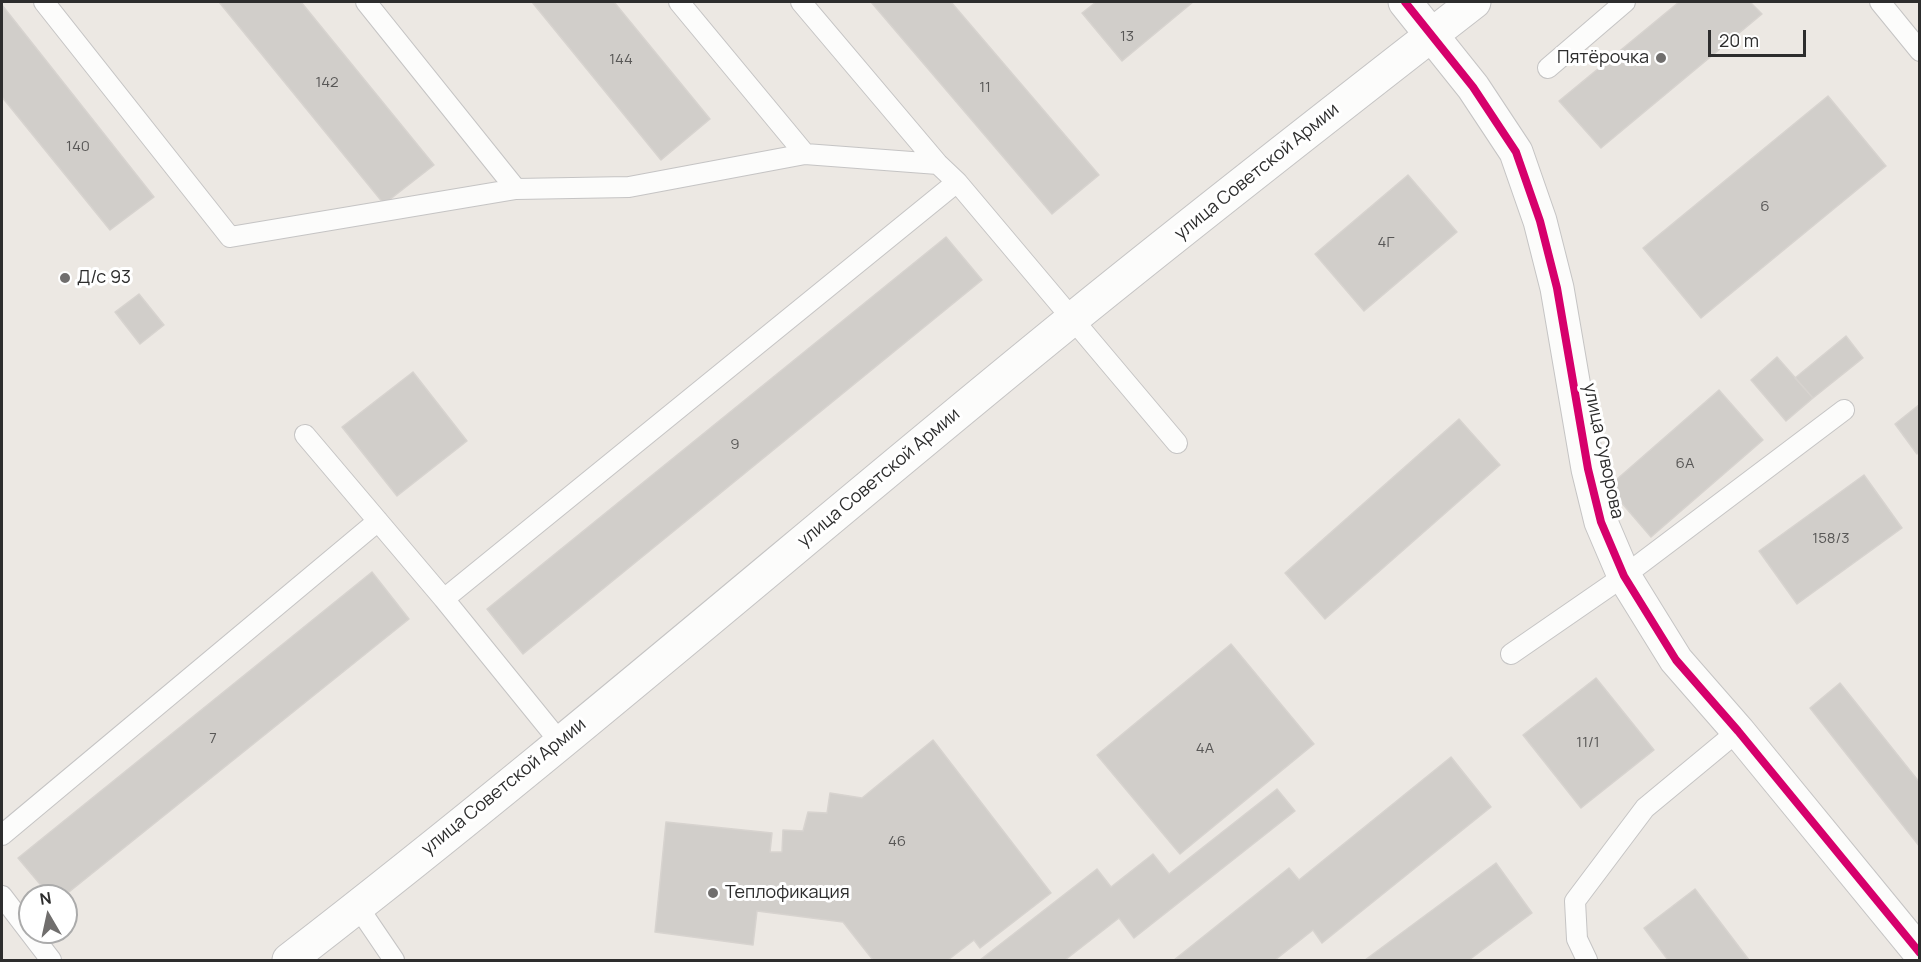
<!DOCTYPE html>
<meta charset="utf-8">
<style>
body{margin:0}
#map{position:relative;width:1921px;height:962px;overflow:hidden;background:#ece8e3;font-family:Manrope,sans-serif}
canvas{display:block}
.frame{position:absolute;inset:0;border:3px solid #2d2d2d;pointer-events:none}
.north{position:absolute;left:18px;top:884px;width:60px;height:60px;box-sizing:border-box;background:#fff;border:2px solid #ababab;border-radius:50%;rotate:351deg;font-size:16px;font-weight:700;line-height:24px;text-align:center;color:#2d2d2d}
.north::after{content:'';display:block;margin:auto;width:21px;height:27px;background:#706e6d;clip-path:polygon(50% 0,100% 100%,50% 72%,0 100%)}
.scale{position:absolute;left:1708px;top:30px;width:98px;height:27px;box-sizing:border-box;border:3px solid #2d2d2d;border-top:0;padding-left:8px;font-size:18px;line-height:21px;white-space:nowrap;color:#2d2d2d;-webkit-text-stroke:4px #fff;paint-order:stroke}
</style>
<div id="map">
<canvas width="1921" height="962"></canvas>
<div class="frame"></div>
<div class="north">N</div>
<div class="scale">20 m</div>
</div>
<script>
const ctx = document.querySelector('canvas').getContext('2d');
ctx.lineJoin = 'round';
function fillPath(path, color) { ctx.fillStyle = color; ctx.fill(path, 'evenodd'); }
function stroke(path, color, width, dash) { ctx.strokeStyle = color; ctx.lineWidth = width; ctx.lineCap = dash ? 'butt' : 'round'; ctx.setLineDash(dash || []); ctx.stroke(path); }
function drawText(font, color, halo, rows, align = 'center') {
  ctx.font = font + ' Manrope,sans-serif'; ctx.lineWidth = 6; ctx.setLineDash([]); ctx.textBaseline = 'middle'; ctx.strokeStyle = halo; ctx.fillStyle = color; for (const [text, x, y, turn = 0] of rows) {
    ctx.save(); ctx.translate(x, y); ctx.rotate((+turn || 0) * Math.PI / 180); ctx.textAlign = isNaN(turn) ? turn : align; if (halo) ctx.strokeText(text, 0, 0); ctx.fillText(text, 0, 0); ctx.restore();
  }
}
const building = new Path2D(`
 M219,2H301L434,165L384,204Z
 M532,2H614L710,119L661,160Z
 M871,2H951L1099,175L1052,214Z
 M1096,2H1193L1122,61L1082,13Z
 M1679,2H1750L1762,14L1601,148L1559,101Z
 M2,5L154,197L110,230L2,97Z
 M1828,96L1886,166L1701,318L1643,248Z
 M1408,175L1457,232L1364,311L1315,254Z
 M946,237L982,280L523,654L487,609Z
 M139,294L164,325L140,344L115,312Z
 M1846,336L1863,358L1813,398L1795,378Z
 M1777,357L1813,398L1786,421L1751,380Z
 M413,372L467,441L397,496L342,427Z
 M1719,390L1763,440L1651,537L1608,487Z
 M1920,404V452L1917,454L1895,424Z
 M1459,419L1500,465L1325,619L1285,573Z
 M1864,475L1902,528L1797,604L1759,551Z
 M372,572L409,619L64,896H50L18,858Z
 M1231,644L1314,744L1180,854L1097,755Z
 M1596,678L1654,750L1581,808L1523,735Z
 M1840,683L1920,783V847L1810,708Z
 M933,740L1051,893L980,948L974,940L948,960H873L843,922L757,911L753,945L655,932L666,822L772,833L770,852H782L783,830L803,831L808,812L827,813L830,793L862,798Z
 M1451,757L1491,807L1322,943L1313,930L1275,960H1174L1289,868L1299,880Z
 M1277,789L1295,811L1134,938L1119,918L1065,960H980L1097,869L1111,887L1153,854L1169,874Z
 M1496,863L1532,913L1469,960H1365Z
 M1695,889L1749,960H1668L1644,928Z`);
const lane = new Path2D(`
 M44,2L230,237L516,189L629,187L805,154L938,164
 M366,2L516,189
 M679,2L805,154
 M801,2L938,164L957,182L1177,443
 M1880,2L1920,51
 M1548,68L1625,2
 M305,435L444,599
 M1511,654L1624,576L1844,410
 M560,742L444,599L957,182
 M2,835L378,521
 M2,896L51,960
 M358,907L394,960
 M1587,960L1577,939L1575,901L1645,808L1738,731`);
const secondary = new Path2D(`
 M1405,2L1473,87L1516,152L1540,221L1557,288L1588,469L1601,522L1624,576L1676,660L1738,731L1920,953
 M289,960C556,754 810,532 1071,320C1204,212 1339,107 1474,2`);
const cycleway = new Path2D(`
 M1405,2L1473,87L1516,152L1540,221L1557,288L1588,469L1601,522L1624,576L1676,660L1738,731L1920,953`);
const markers = [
 [1661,58,6,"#706e6d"],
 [65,278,6,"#706e6d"],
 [713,893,6,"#706e6d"]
];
const numberNames = [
 ["13",1127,37],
 ["144",621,60],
 ["142",327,83],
 ["11",985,88],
 ["140",78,147],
 ["6",1765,207],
 ["4Г",1386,243],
 ["9",735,445],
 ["6А",1685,464],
 ["158/3",1831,539],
 ["7",213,739],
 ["11/1",1588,743],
 ["4А",1205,749],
 ["46",897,842]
];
const poiNames = [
 ["Пятёрочка",1649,58,"right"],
 ["Д/с 93",77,278],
 ["Теплофикация",725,893]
];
const streetNames = [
 ["улица Советской Армии",1257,172,-39],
 ["улица Суворова",1603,451,78],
 ["улица Советской Армии",879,478,-40],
 ["улица Советской Армии",504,787,-39]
];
fillPath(building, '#d1ceca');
stroke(building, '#d7d3cf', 1.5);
stroke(lane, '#c5c4c4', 22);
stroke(secondary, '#c5c4c4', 35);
stroke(lane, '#fcfcfb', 20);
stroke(secondary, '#fcfcfb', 33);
stroke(cycleway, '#d6006c', 8);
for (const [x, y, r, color] of markers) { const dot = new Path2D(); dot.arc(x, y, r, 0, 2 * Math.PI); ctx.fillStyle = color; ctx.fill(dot); stroke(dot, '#fff', 2); }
drawText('15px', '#585756', null, numberNames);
drawText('18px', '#2d2d2d', '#fff', poiNames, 'left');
drawText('18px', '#2d2d2d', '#fff', streetNames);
</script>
